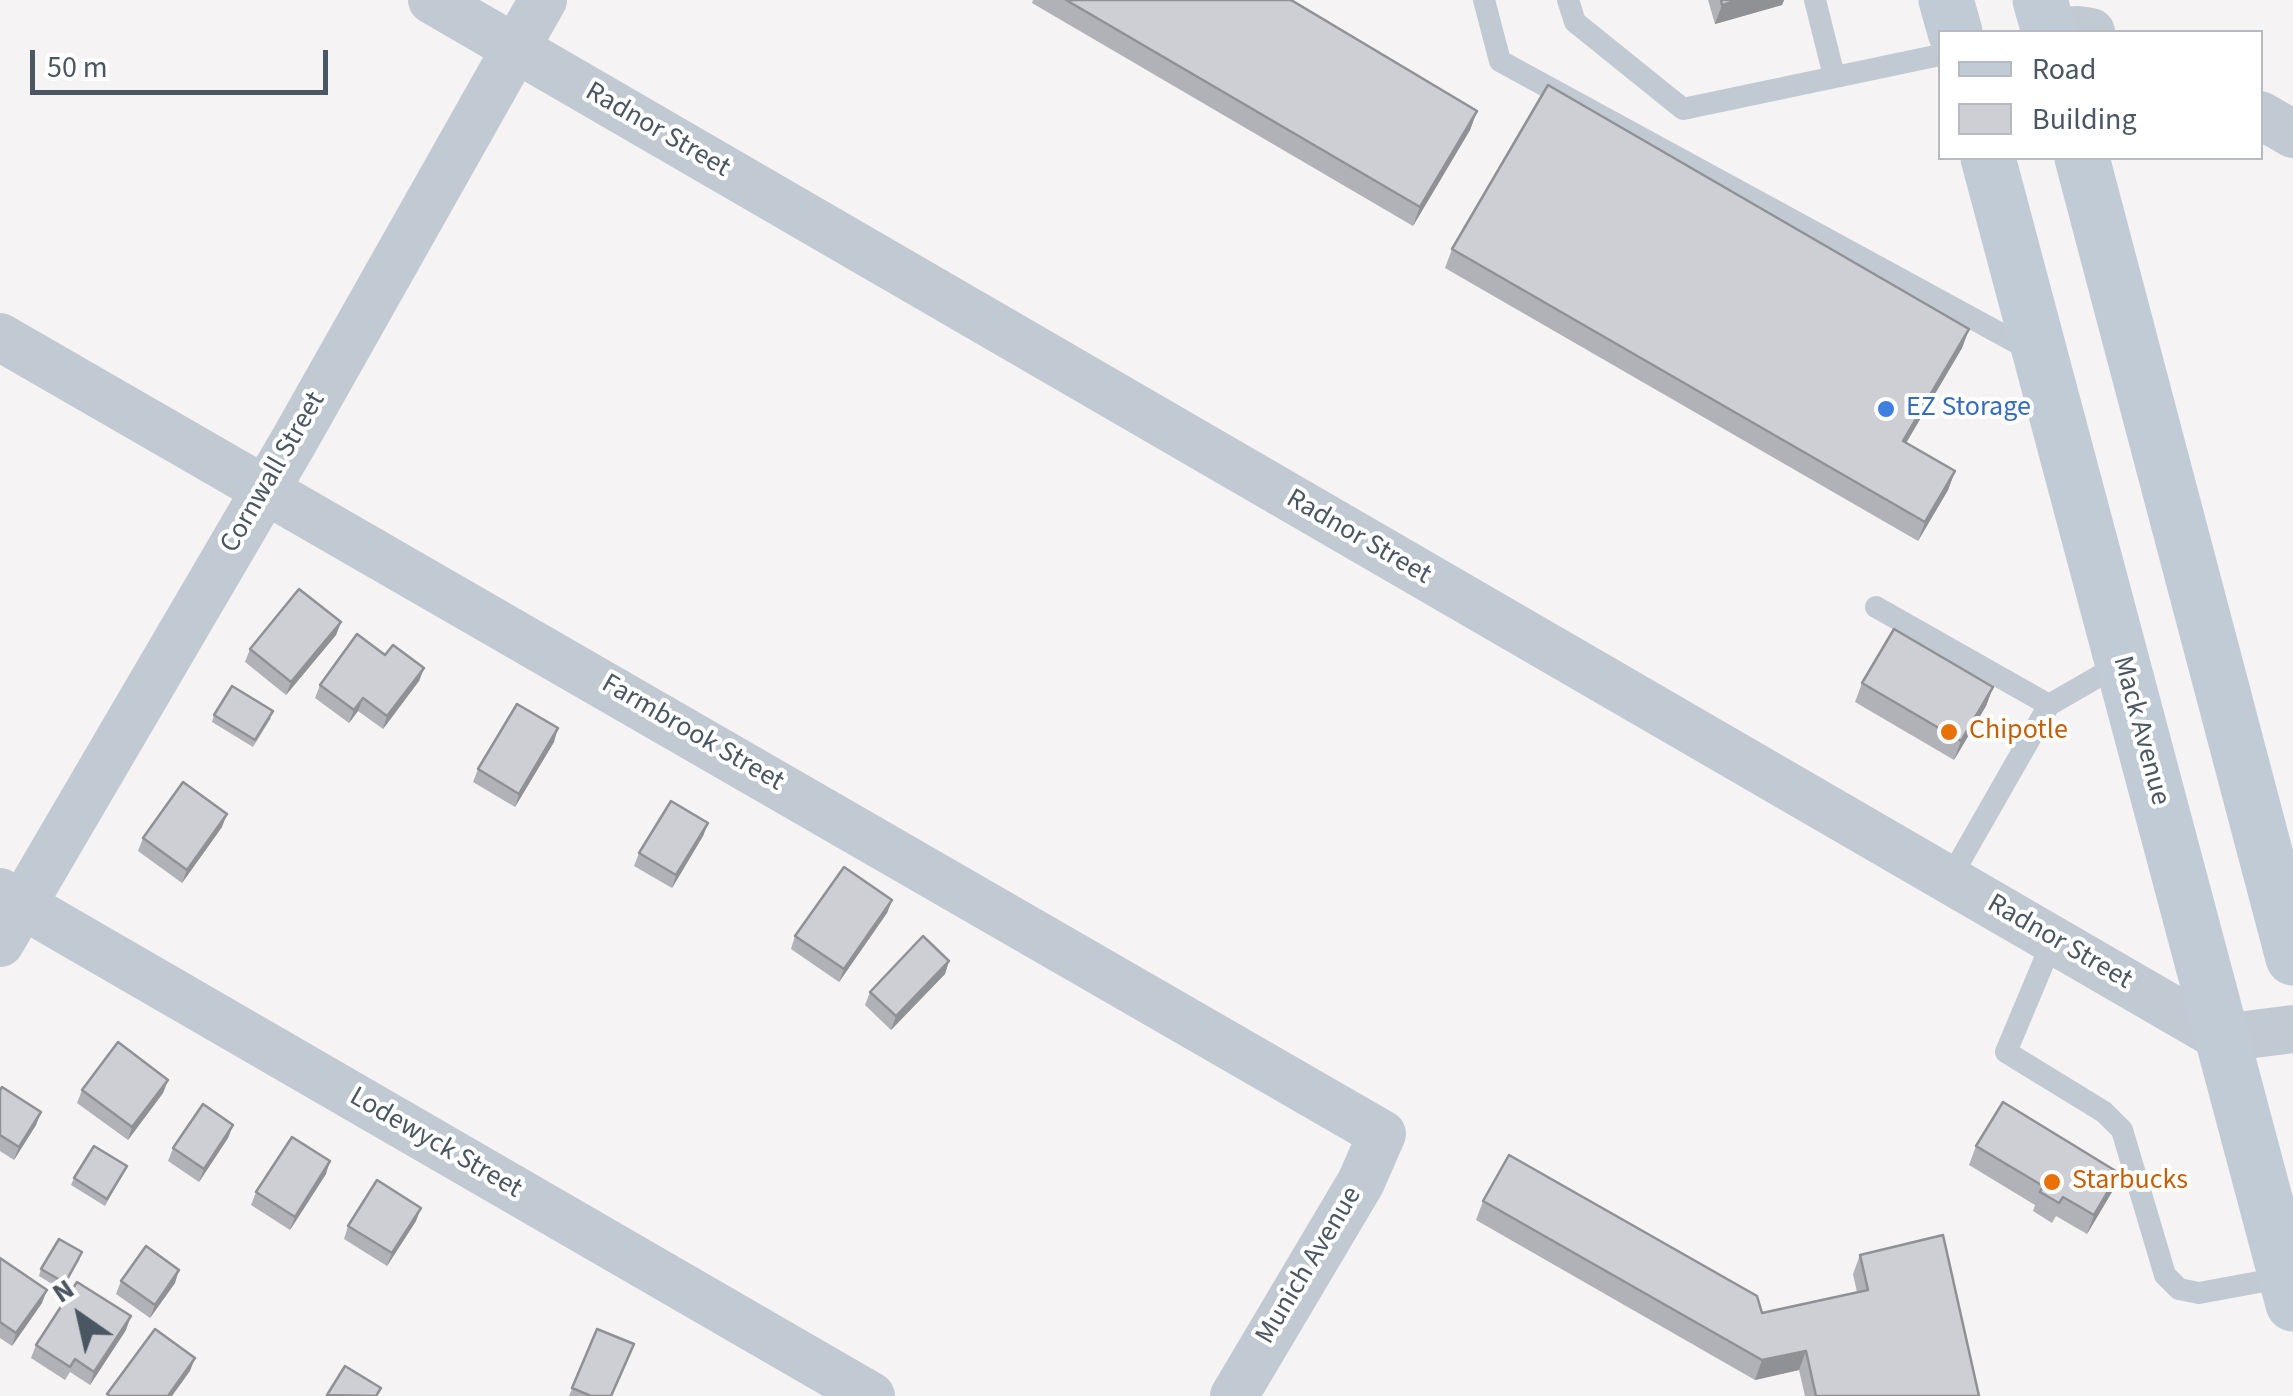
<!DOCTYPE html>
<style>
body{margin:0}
#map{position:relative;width:2293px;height:1396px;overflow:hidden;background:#f5f3f3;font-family:"Source Sans 3",sans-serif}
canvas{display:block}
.legend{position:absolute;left:1938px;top:30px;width:325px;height:130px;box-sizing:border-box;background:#fff;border:2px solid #b7bbc0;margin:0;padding:12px 18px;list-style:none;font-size:30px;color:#4a5661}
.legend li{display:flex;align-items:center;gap:20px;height:50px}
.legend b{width:50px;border:2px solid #b7bbc0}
.north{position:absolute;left:30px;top:1266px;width:100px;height:100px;-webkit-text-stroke:8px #fff;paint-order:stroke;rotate:326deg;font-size:28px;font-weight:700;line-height:40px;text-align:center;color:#4a5661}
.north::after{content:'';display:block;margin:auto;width:35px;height:45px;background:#4a5661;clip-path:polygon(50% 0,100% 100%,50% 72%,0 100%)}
.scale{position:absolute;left:30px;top:50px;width:298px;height:45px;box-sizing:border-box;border:5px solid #4a5661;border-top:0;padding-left:12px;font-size:30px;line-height:35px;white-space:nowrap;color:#4a5661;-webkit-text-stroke:8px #fff;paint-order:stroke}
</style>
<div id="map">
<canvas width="2293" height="1396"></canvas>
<ul class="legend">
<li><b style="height:12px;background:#c1cbd6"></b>Road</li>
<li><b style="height:28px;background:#cdcfd5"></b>Building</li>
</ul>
<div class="north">N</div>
<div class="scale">50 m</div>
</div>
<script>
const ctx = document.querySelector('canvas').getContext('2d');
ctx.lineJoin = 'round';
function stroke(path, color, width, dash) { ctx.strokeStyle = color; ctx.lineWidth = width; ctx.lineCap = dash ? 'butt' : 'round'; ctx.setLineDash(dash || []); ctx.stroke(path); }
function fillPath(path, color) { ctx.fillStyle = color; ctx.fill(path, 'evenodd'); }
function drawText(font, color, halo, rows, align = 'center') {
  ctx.font = font + ' "Source Sans 3",sans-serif'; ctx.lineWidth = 8; ctx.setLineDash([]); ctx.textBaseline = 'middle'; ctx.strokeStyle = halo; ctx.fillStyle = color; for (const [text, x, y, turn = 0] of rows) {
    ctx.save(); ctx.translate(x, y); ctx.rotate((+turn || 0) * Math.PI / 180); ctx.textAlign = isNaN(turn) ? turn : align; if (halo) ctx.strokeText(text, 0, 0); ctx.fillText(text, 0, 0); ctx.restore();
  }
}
const lane = new Path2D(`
 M1484,0L1500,61L2034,352
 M1568,0L1575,22L1683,109L1940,55
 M1815,0L1834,76
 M1876,607L2049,705L2122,663
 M1949,880L2049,705
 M2053,940L2006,1052L2104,1112L2122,1130L2165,1275L2179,1289L2199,1293L2286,1277`);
const street = new Path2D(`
 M432,0L2222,1038L2293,1029
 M2046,32L2078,30L2091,32
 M2260,115L2293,134
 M0,337L1382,1134L1361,1182L1234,1396
 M0,892L871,1396
 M0,943L294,441L543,0`);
const secondary = new Path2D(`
 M1946,0L1955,32
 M2040,0L2049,32
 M1988,158L2293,1304
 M2082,158L2293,958`);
const wall = new Path2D(`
 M1033,0H1291L1477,111L1470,130L1413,226L1032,3Z
 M1708,0H1784L1782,5L1715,24Z
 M1452,249L1969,329L1962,348L1906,443L1955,471L1948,490L1918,541L1445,268Z
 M341,622L336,635L286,695L245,662L250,649Z
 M385,655L424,668L419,681L383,729L358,711L349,723L315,698L320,685Z
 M1862,683L1993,687L1986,706L1954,760L1855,702Z
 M214,715L271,718L253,747L212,722Z
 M554,742L515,807L473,782L478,769Z
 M708,823L703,836L672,888L634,866L639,853Z
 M222,827L182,883L138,851L143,838Z
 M892,900L887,913L839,982L791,949L795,936Z
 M949,961L945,974L891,1030L865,1005L870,992Z
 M168,1080L163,1093L128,1140L77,1103L82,1090Z
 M0,1090L41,1112L36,1125L14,1160L0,1151Z
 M233,1125L228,1138L199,1182L168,1161L173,1148Z
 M1976,1146L2112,1192L2087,1234L2056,1216L2052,1223L2033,1211L2035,1205L1969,1165Z
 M127,1166L105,1206L71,1185L74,1178Z
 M326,1174L290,1230L251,1205L256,1192Z
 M1483,1201L1762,1313L1857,1292L1853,1274L1860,1255L1979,1396H1805L1799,1370L1755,1380L1476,1220Z
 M416,1221L387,1266L344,1239L348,1226Z
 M0,1258L42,1303L12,1346L0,1338Z
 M80,1259L62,1290L39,1276L41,1269Z
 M121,1281L175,1283L150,1318L116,1294Z
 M597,1329L634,1344L629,1358L612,1396H569Z
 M126,1330L90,1385L70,1372L65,1380L31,1358L36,1345Z`);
const shadedWall = new Path2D(`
 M1739,0H1784L1782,5L1715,24L1722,5Z
 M1477,111L1470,130L1413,226L1420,207Z
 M1969,329L1962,348L1896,460L1903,441Z
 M1955,471L1948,490L1918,541L1925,522Z
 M341,622L336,635L286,695L291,682Z
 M424,668L419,681L383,729L387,716Z
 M1993,687L1986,706L1954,760L1961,741Z
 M363,698L358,711L349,723L354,710Z
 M558,728L554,742L515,807L519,794Z
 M227,814L222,827L182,883L187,870Z
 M708,823L703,836L672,888L676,875Z
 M892,900L887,913L839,982L844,969Z
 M949,961L945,974L891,1030L896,1016Z
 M168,1080L163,1093L128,1140L132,1127Z
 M41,1112L36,1125L14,1160L19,1147Z
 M233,1125L228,1138L199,1182L204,1169Z
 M330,1161L326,1174L290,1230L295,1217Z
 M2119,1173L2112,1192L2087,1234L2094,1215Z
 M421,1208L416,1221L387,1266L392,1253Z
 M179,1270L175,1283L150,1318L155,1305Z
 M47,1290L42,1303L12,1346L16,1333Z
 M131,1316L126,1330L90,1385L94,1372Z
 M1806,1351L1799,1370L1755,1380L1762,1360Z
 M195,1358L190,1371L172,1396H168Z`);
const building = new Path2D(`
 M1066,0H1291L1477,111L1420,207Z
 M1721,0H1739L1722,5Z
 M1548,85L1969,329L1903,441L1955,471L1925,522L1452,249Z
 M299,589L341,622L291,682L250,649Z
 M1894,629L1993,687L1961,741L1862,683Z
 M357,634L385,655L393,645L424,668L387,716L363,698L354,710L320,685Z
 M232,686L273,711L255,740L214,715Z
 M517,704L558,728L519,794L478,769Z
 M183,782L227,814L187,870L143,838Z
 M671,801L708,823L676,875L639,853Z
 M844,867L892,900L844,969L795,936Z
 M923,936L949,961L896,1016L870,992Z
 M118,1042L168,1080L132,1127L82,1090Z
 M2,1087L41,1112L19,1147L0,1135V1090Z
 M2003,1102L2119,1173L2094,1215L2063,1197L2059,1203L2040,1192L2043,1186L1976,1146Z
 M203,1104L233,1125L204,1169L173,1148Z
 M292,1137L330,1161L295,1217L256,1192Z
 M94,1146L127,1166L107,1199L74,1178Z
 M1509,1155L1757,1296L1762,1313L1868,1290L1860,1255L1943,1235L1979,1396H1816L1806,1351L1762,1360L1483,1201Z
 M377,1180L421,1208L392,1253L348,1226Z
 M59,1239L82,1252L65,1283L41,1269Z
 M146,1246L179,1270L155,1305L121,1281Z
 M0,1258L47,1290L16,1333L0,1322Z
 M77,1282L131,1316L94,1372L75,1359L70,1367L36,1345Z
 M155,1329L195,1358L168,1396H110L107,1394Z
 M597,1329L634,1344L611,1396H591L572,1388Z
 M345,1366L381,1388L376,1396L327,1395Z`);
const markers = [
 [1886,409,10,"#3f7fe0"],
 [1949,732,10,"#e8710a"],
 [2052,1182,10,"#e8710a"]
];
const streetNames = [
 ["Radnor Street",657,131,30],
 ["Cornwall Street",274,473,-60],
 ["Radnor Street",1358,538,30],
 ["Mack Avenue",2140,731,75],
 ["Farmbrook Street",692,734,30],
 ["Radnor Street",2059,943,30],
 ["Lodewyck Street",435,1144,30],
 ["Munich Avenue",1310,1266,-59]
];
const shopNames = [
 ["EZ Storage",1906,409]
];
const foodNames = [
 ["Chipotle",1969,732],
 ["Starbucks",2072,1182]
];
stroke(lane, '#c1cad2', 22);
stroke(street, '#c1cad2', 48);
stroke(secondary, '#c1cbd6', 55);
fillPath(wall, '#b0b2b7');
fillPath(shadedWall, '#909195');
fillPath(building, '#cdcfd5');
stroke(building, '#909195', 2.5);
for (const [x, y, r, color] of markers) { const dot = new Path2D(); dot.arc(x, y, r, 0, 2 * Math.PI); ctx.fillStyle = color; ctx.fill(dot); stroke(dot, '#fff', 4); }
drawText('28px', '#4a5661', '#fff', streetNames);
drawText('28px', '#366cbe', '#fff', shopNames, 'left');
drawText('28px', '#c56008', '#fff', foodNames, 'left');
</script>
